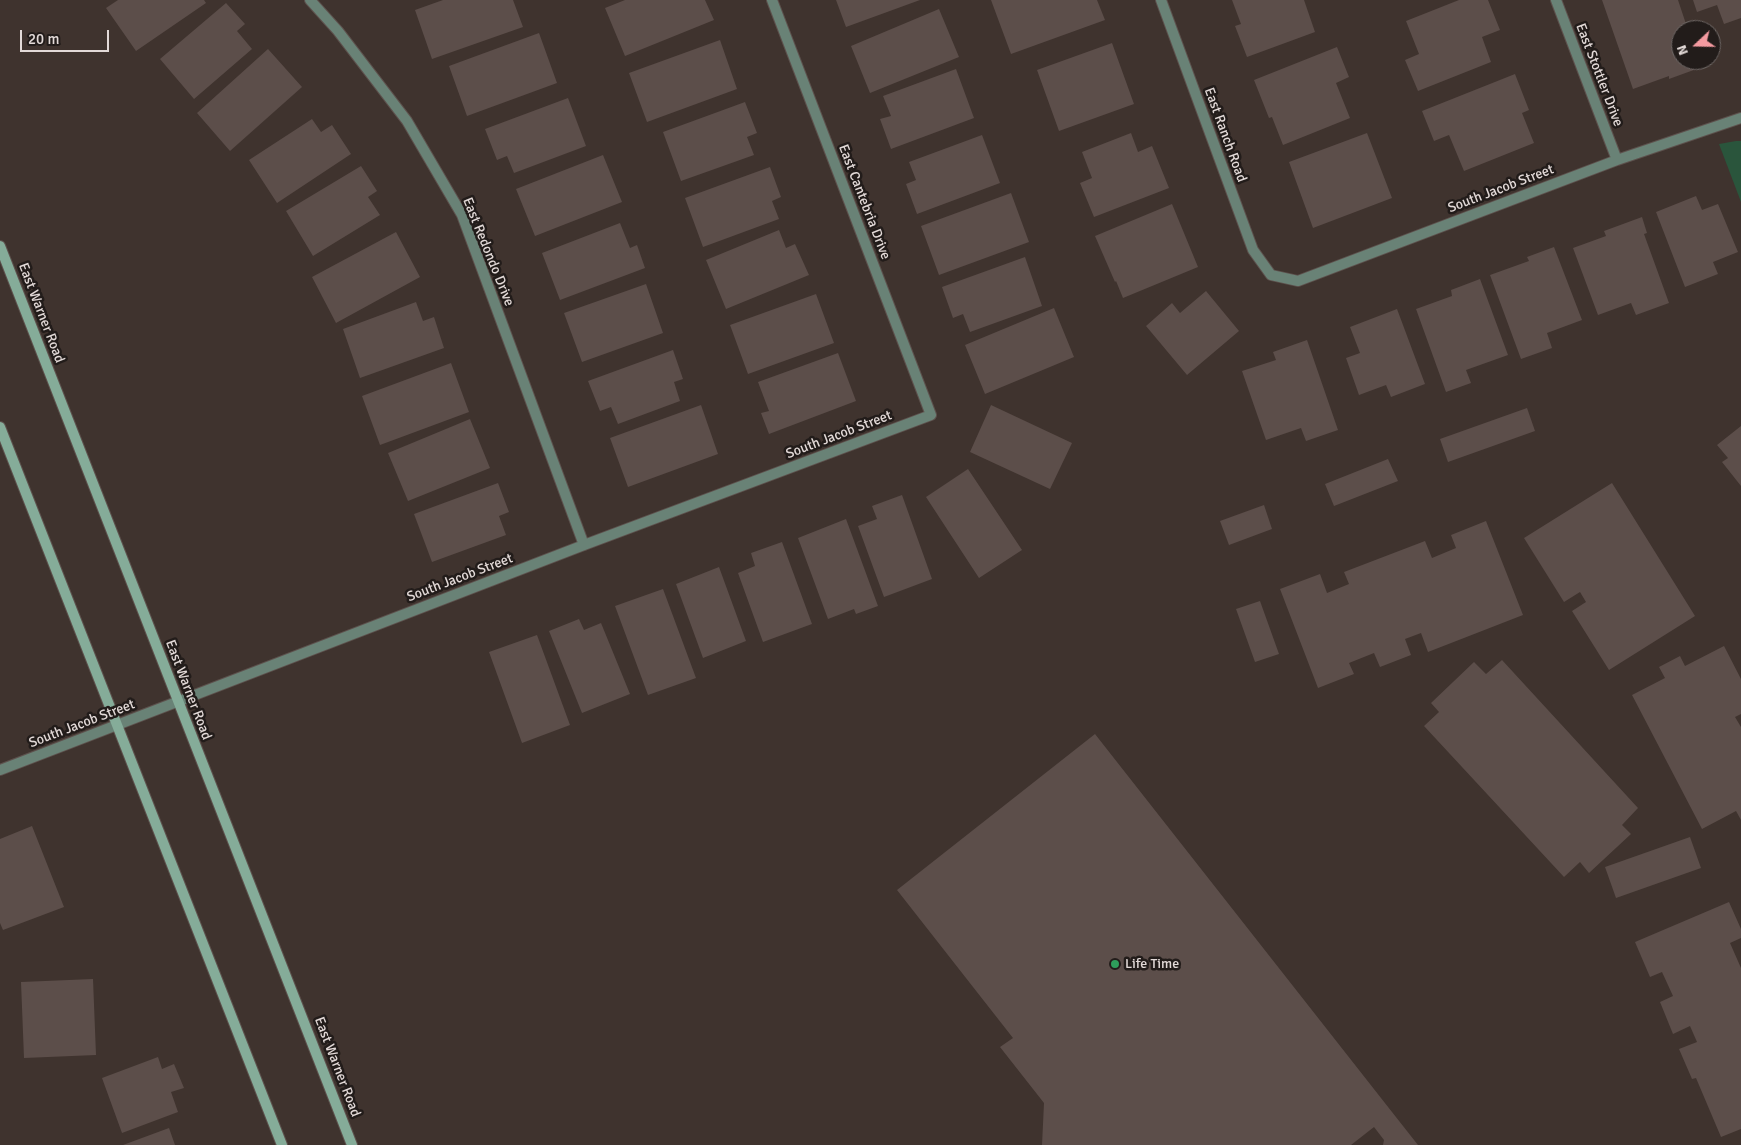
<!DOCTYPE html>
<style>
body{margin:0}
#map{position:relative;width:1741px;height:1145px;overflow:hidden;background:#3f332e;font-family:Signika,sans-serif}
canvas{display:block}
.north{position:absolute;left:1671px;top:20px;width:50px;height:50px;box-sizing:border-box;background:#221c1a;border:1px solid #6f6866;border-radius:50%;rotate:249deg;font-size:14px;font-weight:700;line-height:20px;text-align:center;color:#e3dad8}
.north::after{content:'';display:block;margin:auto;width:18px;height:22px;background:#f49aa0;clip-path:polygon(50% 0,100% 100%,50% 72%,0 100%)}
.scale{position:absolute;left:20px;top:30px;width:89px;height:22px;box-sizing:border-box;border:2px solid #e3dad8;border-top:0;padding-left:6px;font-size:15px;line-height:18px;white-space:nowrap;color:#e3dad8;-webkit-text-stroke:4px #221c1a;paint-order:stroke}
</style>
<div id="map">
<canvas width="1741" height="1145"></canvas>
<div class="north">N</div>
<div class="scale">20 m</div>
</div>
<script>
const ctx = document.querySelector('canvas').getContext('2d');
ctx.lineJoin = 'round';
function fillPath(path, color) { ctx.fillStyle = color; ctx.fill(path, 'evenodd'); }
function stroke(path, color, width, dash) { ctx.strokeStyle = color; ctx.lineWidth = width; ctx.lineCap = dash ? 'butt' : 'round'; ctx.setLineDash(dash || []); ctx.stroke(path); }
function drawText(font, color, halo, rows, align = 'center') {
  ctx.font = font + ' Signika,sans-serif'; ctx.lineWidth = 5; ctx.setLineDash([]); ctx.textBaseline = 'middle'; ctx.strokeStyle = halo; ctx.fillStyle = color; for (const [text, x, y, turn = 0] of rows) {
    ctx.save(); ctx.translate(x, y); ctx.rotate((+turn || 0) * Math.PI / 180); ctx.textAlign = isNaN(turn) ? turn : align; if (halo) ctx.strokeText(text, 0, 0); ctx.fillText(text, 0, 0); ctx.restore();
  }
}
const green = new Path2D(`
 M1736,141H1741V202L1719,144Z`);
const building = new Path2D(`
 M118,0H204L206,3L136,51L106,8Z
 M443,0H513L523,27L432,59L415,10Z
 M625,0H705L714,20L625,56L605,8Z
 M836,0H920L846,27Z
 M991,0H1097L1105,20L1011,54Z
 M1232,0H1304L1315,32L1247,57L1235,26L1241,24Z
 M1459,0H1488L1500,30L1482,37L1491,62L1418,91L1405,60L1419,54L1406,21Z
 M1602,0H1678L1688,30H1681V60H1699L1702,67L1669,79V76L1633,89Z
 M1693,0H1741V18L1724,24L1717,5L1697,12Z
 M226,3L245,24L237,31L252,49L194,99L160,59Z
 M939,9L959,57L870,93L851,46Z
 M539,33L557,83L467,116L449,66Z
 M720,40L737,89L647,122L629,73Z
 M1112,43L1134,104L1059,131L1037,70Z
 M1337,47L1349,77L1336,83L1350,118L1283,145L1272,117L1269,118L1254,80Z
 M268,49L302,87L230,151L197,113Z
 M956,69L974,118L891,149L880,119L891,116L883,96Z
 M1515,74L1529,110L1522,113L1534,143L1464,171L1449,135L1434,141L1422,111Z
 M568,98L586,146L514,173L507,156L497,160L485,129Z
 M745,102L757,133L747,137L754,155L681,181L663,132Z
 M312,119L321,132L332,125L351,154L277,203L249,160Z
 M1131,133L1138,152L1152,146L1169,188L1094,217L1080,183L1092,178L1082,152Z
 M1367,133L1392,198L1313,228L1289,162Z
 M982,135L1000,183L917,214L906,184L916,180L909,162Z
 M603,155L622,202L535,236L516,189Z
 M361,166L377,191L368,197L380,215L313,256L286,211Z
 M770,167L781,197L772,201L779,219L703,247L685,198Z
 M1011,193L1029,242L939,275L921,226Z
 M1696,196L1702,210L1718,204L1738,252L1713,262L1718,274L1685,287L1656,212Z
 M1172,204L1198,267L1123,298L1116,281L1115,282L1095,236Z
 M1642,217L1647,233L1644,234L1669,303L1636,315L1631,303L1598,315L1573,248L1606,236L1604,231Z
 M620,223L630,248L637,245L645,268L560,300L542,253Z
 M779,230L786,248L795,244L809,275L726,309L706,260Z
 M396,232L420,277L336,323L312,277Z
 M1554,247L1582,320L1547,333L1552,348L1521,359L1490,275L1529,261L1527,257Z
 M1025,257L1042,306L970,332L963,314L953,318L942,287Z
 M1480,279L1508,355L1466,370L1471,383L1446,392L1416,309L1452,296L1451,290Z
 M646,284L663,333L582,362L564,313Z
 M1206,291L1239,331L1187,375L1146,326L1172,303L1180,313Z
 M816,294L834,343L748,374L730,325Z
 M416,302L423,321L434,317L444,348L360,378L343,329Z
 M1054,308L1074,357L985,394L965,345Z
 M1397,309L1425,384L1391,397L1386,385L1359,395L1346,358L1360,353L1350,327Z
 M1307,340L1338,430L1306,441L1301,428L1266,440L1242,371L1276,360L1273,352Z
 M673,350L683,379L674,382L680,401L618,424L611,407L600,411L588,381Z
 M838,353L856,401L769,434L761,413L769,411L758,382Z
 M451,363L469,412L380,445L362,396Z
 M701,405L718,454L628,487L610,438Z
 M991,405L1072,443L1050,489L970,452Z
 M1527,408L1535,431L1448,462L1440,439Z
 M470,419L490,468L408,501L388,453Z
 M1741,426V486L1722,462L1728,458L1717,445Z
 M1388,459L1398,481L1334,506L1325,484Z
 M968,469L1022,550L979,578L926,497Z
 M498,483L509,512L499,516L506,535L432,562L414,514Z
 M1612,483L1695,616L1609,670L1572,611L1586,602L1580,592L1564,602L1524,538Z
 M902,495L932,579L884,597L858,526L877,519L872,506Z
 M1264,505L1272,529L1229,545L1220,521Z
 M846,519L878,606L856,614L854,609L828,619L798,538Z
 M1486,521L1523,615L1428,652L1421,633L1405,639L1411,655L1380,667L1374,653L1349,663L1354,674L1318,688L1280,589L1320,574L1327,593L1349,584L1344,572L1425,541L1432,558L1456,548L1451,535Z
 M782,542L812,624L763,642L738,573L755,566L751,553Z
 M719,567L746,641L703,658L676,584Z
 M663,589L696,678L648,695L615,606Z
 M1260,601L1279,654L1255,662L1236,609Z
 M579,619L584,630L601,623L630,694L582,713L549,631Z
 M537,635L570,725L522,743L489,652Z
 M1724,646L1741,679V714L1735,717L1741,727V820L1736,811L1702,829L1632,695L1665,678L1659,667L1680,656L1685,666Z
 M1502,660L1638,808L1622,825L1631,834L1589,873L1580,862L1564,877L1424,726L1439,712L1431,703L1474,662L1486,674Z
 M1095,734L1392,1112L1418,1145H1383L1384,1140L1374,1127L1351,1145H1042L1044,1103L1000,1047L1013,1038L897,890Z
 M32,826L64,907L3,930L0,923V839Z
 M1690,837L1701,868L1616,898L1605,867Z
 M1729,902L1741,929V938L1730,943L1741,968V1129L1721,1137L1696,1078L1692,1079L1679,1049L1697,1042L1690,1026L1673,1034L1660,1002L1673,996L1662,972L1650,977L1635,942Z
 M93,979L96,1055L24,1058L21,982Z
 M158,1057L162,1069L174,1064L184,1088L171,1092L178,1112L122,1133L102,1078Z
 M169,1128L175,1145H123Z`);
const minor = new Path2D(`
 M310,0L338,31L407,121L462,215L584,545
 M1161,0L1253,250L1271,275L1298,281L1617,160L1741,118
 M1556,0L1617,160
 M0,770L584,545L931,415L772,0`);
const secondary = new Path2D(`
 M0,246L352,1145
 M0,427L282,1145`);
const markers = [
 [1115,964,5,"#2e9e5b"]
];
const streetNames = [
 ["East Stottler Drive",1599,75,69],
 ["East Ranch Road",1225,135,70],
 ["South Jacob Street",1501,189,-21],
 ["East Cantebria Drive",864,202,69],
 ["East Redondo Drive",488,252,68],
 ["East Warner Road",41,313,69],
 ["South Jacob Street",839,435,-21],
 ["South Jacob Street",460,578,-21],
 ["East Warner Road",188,690,69],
 ["South Jacob Street",82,724,-21],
 ["East Warner Road",337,1067,69]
];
const poiNames = [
 ["Life Time",1125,964]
];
fillPath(green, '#2a553c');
fillPath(building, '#5c4e4a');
stroke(minor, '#5d514d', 12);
stroke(secondary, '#5d514d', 12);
stroke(minor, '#698276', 10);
stroke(secondary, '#85ac99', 10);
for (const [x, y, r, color] of markers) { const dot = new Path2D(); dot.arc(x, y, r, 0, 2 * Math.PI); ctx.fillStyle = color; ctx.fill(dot); stroke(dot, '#221c1a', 2); }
drawText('14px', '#e3dad8', '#221c1a', streetNames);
drawText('14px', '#e3dad8', '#221c1a', poiNames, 'left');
</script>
